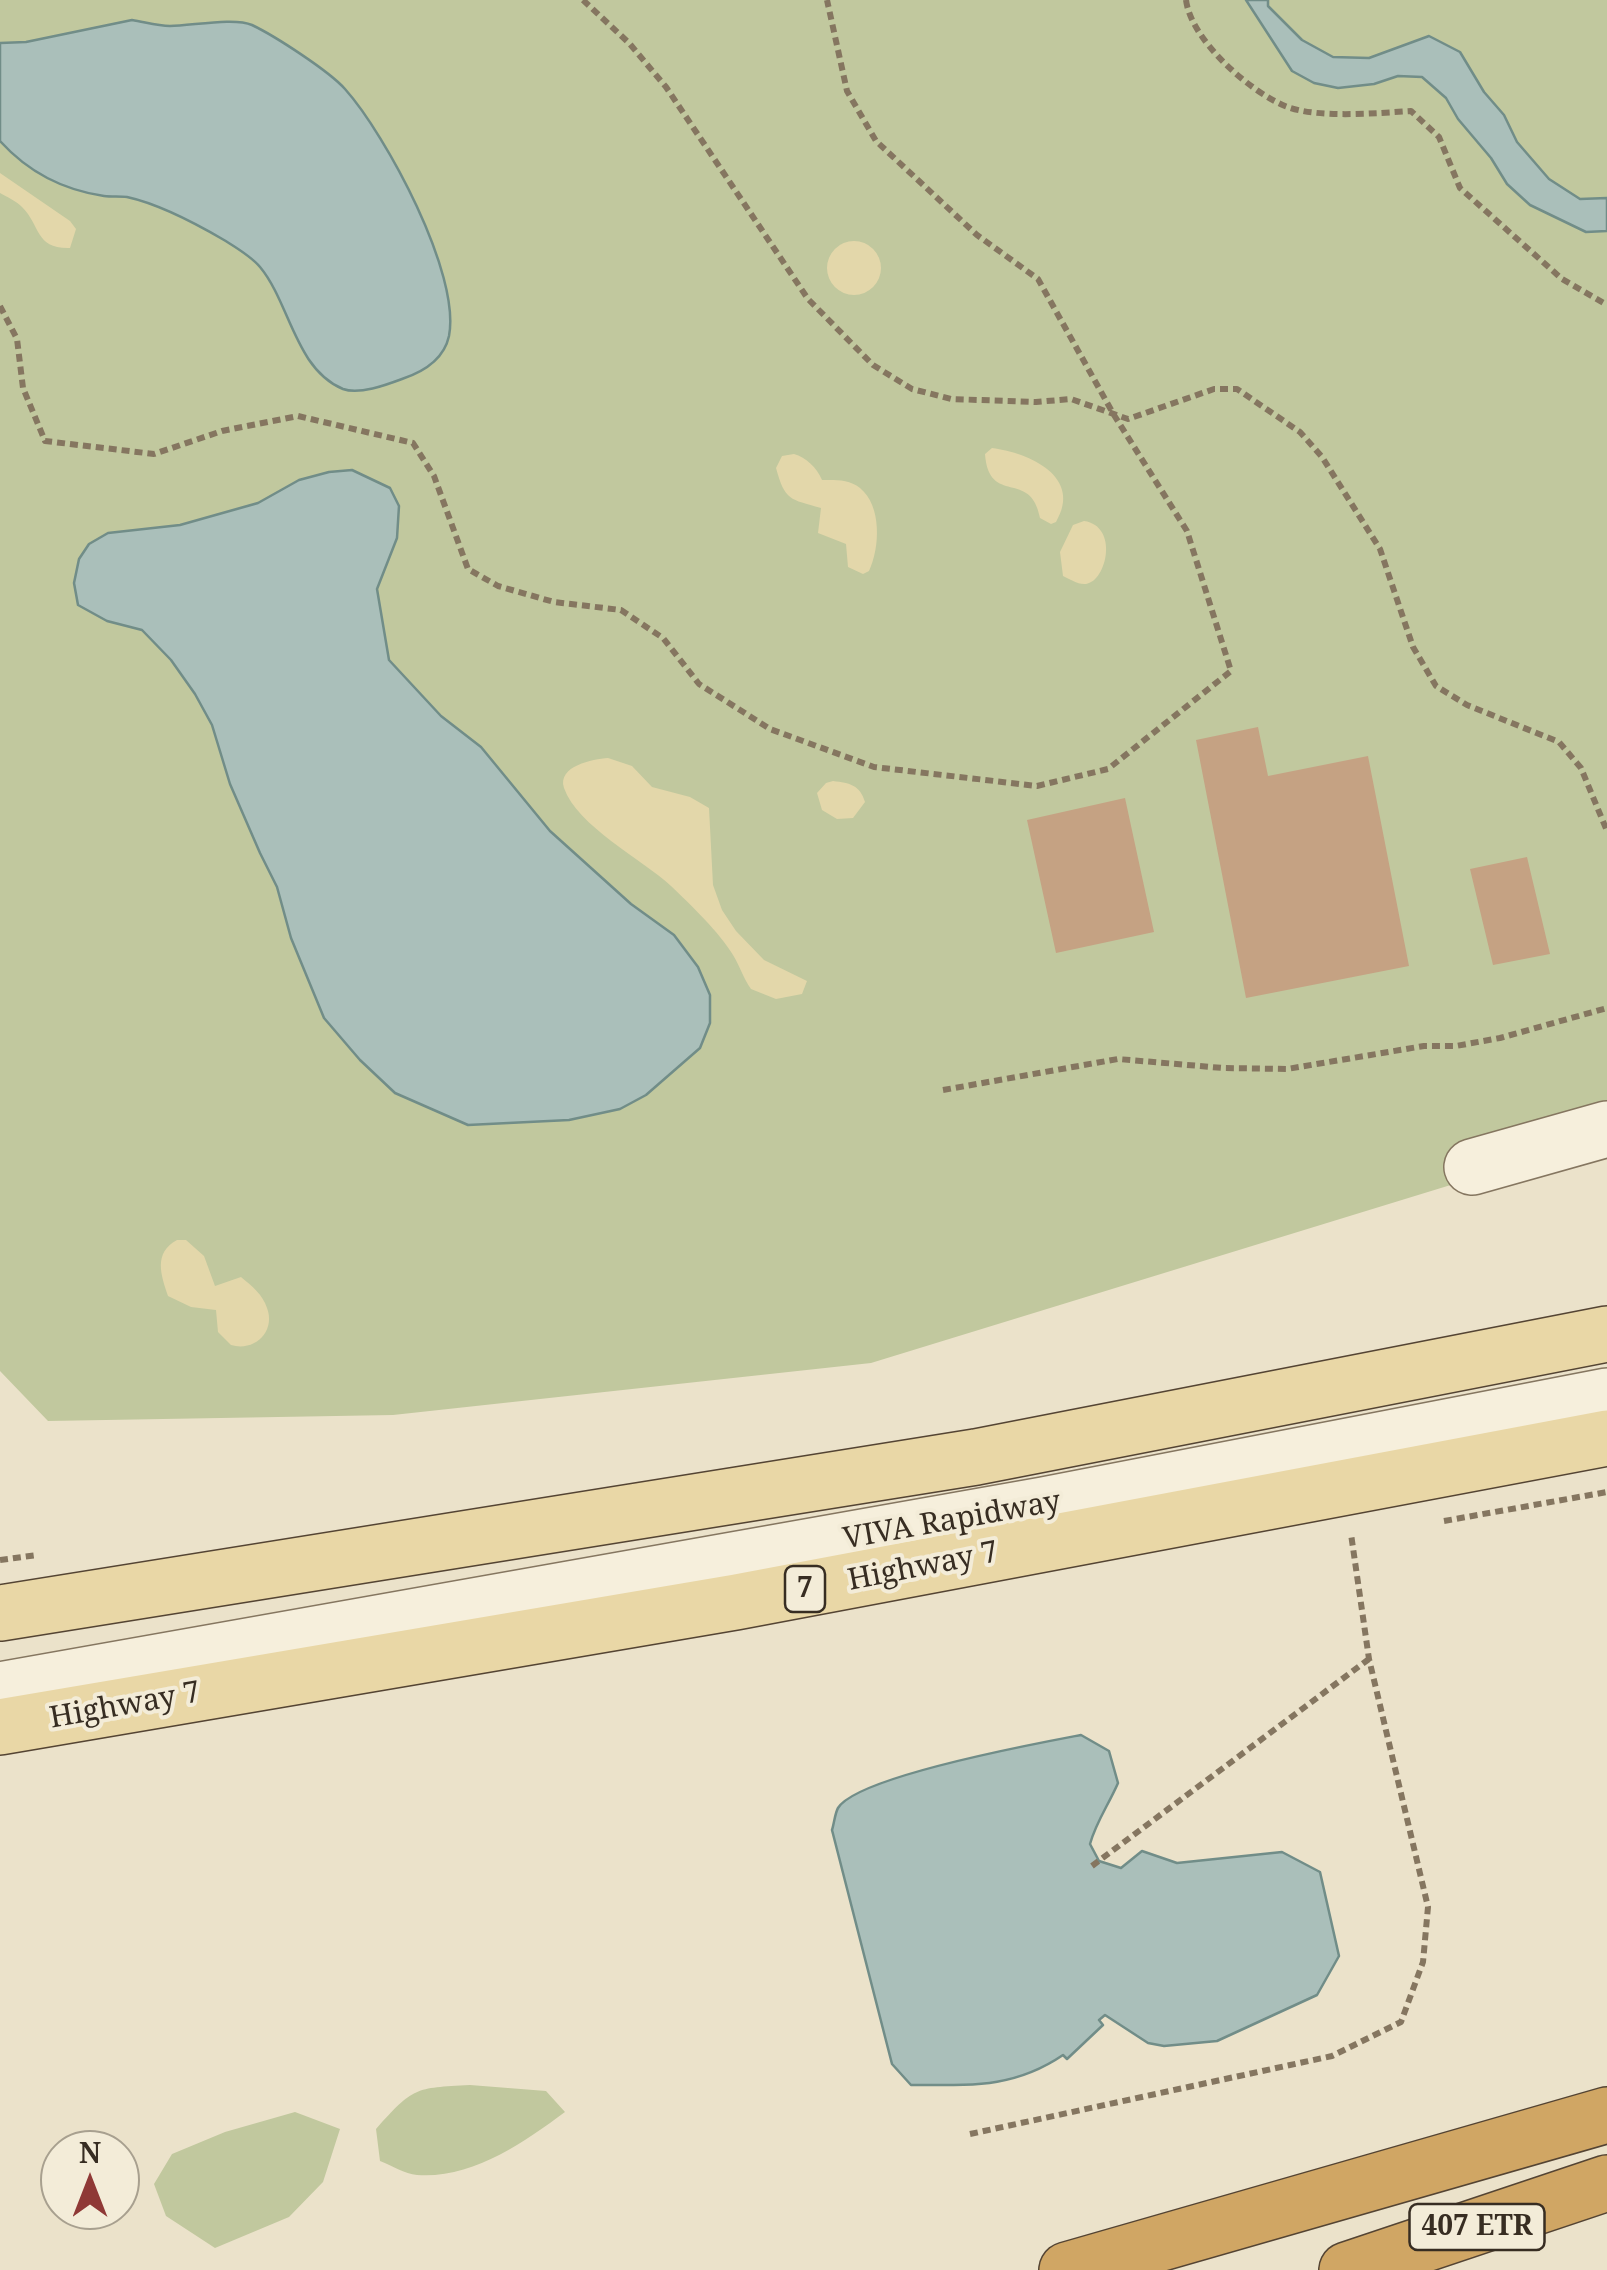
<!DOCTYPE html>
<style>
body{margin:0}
#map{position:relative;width:1607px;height:2270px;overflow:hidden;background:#ebe2ca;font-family:"Noto Serif",serif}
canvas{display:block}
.north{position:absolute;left:40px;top:2130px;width:100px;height:100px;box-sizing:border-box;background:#f3ecd8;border:2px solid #a8a08f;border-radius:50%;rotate:0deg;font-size:28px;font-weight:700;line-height:40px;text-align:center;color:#372d22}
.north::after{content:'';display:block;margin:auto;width:35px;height:45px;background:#8f3936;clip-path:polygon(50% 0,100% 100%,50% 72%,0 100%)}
</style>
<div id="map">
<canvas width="1607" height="2270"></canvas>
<div class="north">N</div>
</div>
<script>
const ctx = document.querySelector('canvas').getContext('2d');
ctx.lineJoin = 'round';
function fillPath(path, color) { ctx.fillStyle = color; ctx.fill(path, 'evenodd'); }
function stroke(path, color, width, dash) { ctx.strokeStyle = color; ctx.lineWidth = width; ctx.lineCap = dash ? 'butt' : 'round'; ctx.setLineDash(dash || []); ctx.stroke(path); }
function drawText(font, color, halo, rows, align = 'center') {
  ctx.font = font + ' "Noto Serif",serif'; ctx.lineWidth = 8; ctx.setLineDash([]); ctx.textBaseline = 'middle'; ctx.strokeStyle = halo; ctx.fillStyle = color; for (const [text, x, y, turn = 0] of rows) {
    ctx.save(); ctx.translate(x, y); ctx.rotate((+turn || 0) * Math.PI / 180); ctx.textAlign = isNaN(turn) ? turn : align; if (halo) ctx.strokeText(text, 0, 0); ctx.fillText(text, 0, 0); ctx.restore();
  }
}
const green = new Path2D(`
 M0,0H1607V1137L871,1363L393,1415L48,1421L0,1371Z
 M470,2085L546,2091L565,2112C523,2143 472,2179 417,2175C405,2174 391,2165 380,2161L376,2129C414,2087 414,2088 470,2085Z
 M295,2112L340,2129L323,2182L289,2217L215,2248L166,2216L154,2184L172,2154L225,2132Z`);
const sand = new Path2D(`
 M0,173L70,221L76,229L70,248C35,249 41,226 22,207C16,201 7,197 0,193Z
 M827 268a27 27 0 1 1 54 0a27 27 0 1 1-54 0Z
 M992,448C1030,453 1083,477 1056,522L1051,524L1040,518C1031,468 989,507 985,454Z
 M794,454C806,457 817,468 822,480C835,480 849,479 860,488C882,506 880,548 869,571L863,574L848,567L846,544L818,533L821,508C790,499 785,501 776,468L782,456Z
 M1084,521C1119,526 1107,581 1086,584C1078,585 1070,579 1063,576L1060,552L1073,525Z
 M608,758L632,766L652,787L690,797L709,808L713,885L722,910L736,931L764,960L807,981L802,994L776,999L751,989C743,978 740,966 733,955C720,933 690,904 671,886C642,859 577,826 564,788C557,766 593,759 608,758Z
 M833,781C850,783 860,785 865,802L853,818L837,819L822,810L817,793L826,783Z
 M177,1240H186L204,1256L215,1286L241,1277C252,1286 263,1295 267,1308C276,1332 254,1352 231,1345L218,1332L216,1310L191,1307L168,1296C161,1275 153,1253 177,1240Z`);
const water = new Path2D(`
 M1246,0H1268V6L1302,40L1333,57L1369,58L1429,36L1460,52L1484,92L1504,115L1517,142L1549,179L1580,199L1607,198V231L1586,232L1530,205L1507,184L1491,158L1458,119L1446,98L1422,77L1398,76L1374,84L1338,88L1314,83L1292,71Z
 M132,20C145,22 157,26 170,26C191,26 234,17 252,25C275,36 329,71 345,89C386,135 461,274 449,336C444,359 423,372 402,379C386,385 359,395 343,389C295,369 290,303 260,267C251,256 235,247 224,240C195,223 159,204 127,197C120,196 112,197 104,196C63,190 28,172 0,141V43L26,42Z
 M352,470L390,488L399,506L397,538L377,589L389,660L441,716L481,747L550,831L631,904L674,935L698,967L710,995V1023L700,1048L646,1095L620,1109L569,1120L468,1125L395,1093L360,1060L324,1018L291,938L277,887L260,853L230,784L212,725L195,694L171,660L142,630L107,621L78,605L74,583L79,559L89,544L108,533L180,525L258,503L299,480L329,472Z
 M1081,1735L1109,1751L1118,1783C1109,1804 1096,1822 1090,1844L1099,1861L1121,1868L1142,1851L1177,1863L1282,1852L1320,1872L1339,1956L1317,1995L1217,2041L1164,2046L1148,2043L1105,2015L1099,2020L1103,2025L1067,2059L1063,2055C1013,2089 969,2085 911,2085L892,2064L832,1830C834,1824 835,1813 838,1808C858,1776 1039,1743 1081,1735Z`);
const building = new Path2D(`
 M1258,727L1268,776L1368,756L1409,966L1246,998L1196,740Z
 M1125,798L1154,932L1056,953L1027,820Z
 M1527,857L1550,954L1493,965L1470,869Z`);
const path = new Path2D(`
 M583,0L629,43L666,87L808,299L873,365L912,389L951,399L1036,402L1071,399L1128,419L1214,389H1237L1300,432L1322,457L1380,549L1413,647L1436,686L1467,705L1559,742L1581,768L1607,831
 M1186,0C1191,40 1249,91 1285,106C1317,119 1377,113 1411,111L1439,137L1460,188L1562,279L1607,305
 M0,306L17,339L23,388L45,441L154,454L222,431L298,416L413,443L434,476L468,569L498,586L554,602L621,610L663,638L699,684L770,729L874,767L1037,786L1108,769L1231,671L1187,531L1114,415L1038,279L977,235L876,141L847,91L827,0
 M943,1090L1118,1059L1223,1068L1287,1069L1424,1046H1456L1500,1038L1607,1008
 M1444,1521L1607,1492
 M0,1560L37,1555
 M1092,1866L1369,1659
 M970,2134L1332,2056L1401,2022L1423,1962L1428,1907L1369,1659L1351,1534`);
const minor = new Path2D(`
 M1472,1167L1607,1129
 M0,1690L1043,1505L1607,1396`);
const major = new Path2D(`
 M0,1613L976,1457L1607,1334
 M0,1727L736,1602L1607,1438`);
const highway = new Path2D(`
 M1067,2270L1607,2115
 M1347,2270L1607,2183`);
const shields = [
 [805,1589,40],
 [1477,2227,135]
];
const shieldNames = [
 ["7",805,1589],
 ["407 ETR",1477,2227]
];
const streetNames = [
 ["VIVA Rapidway",952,1521,-10],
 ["Highway 7",923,1567,-11],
 ["Highway 7",125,1706,-10]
];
fillPath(green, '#c1c89e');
fillPath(sand, '#e3d7aa');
fillPath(water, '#aabfba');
stroke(water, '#718d88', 2.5);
fillPath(building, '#c5a283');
stroke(minor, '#857660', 58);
stroke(major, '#544433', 58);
stroke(highway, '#544433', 58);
stroke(path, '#857660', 6, [8, 5]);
stroke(minor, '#f6efdc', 55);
stroke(major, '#e9d7a6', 55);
stroke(highway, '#d0a664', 55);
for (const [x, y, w] of shields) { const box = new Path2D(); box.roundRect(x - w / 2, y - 23, w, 46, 8); ctx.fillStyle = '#f3ecd8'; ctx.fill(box); stroke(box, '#372d22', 2.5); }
drawText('bold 28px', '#372d22', null, shieldNames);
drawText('30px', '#372d22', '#f3ecd8', streetNames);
</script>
